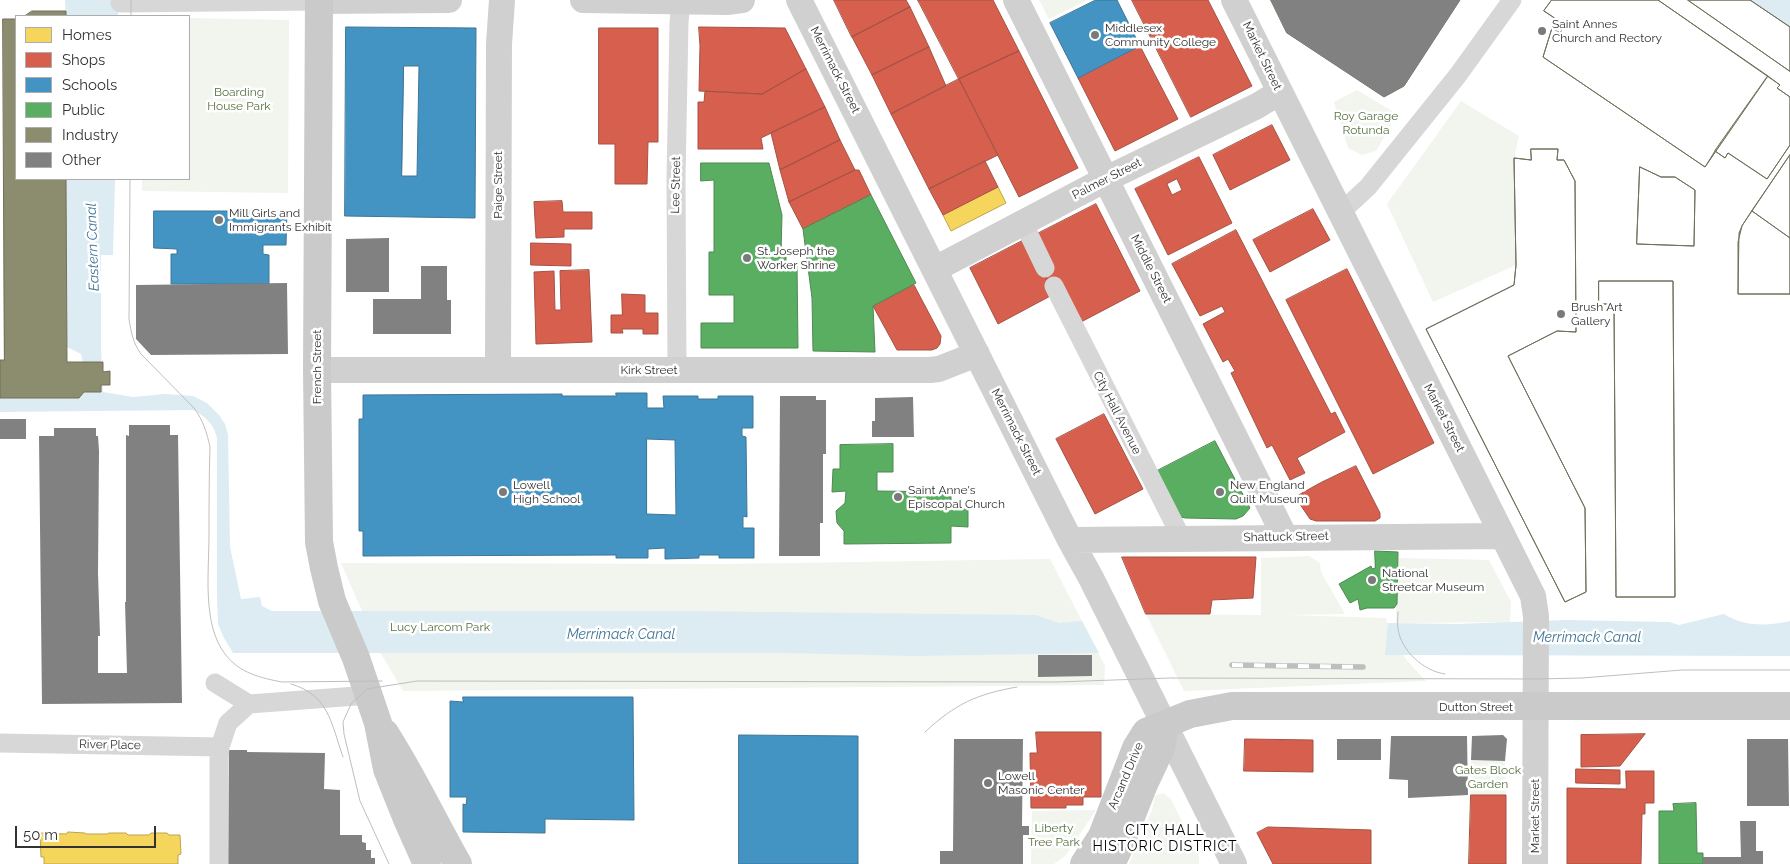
<!DOCTYPE html>
<style>
body{margin:0}
#map{position:relative;width:1790px;height:864px;overflow:hidden;background:#fff;font-family:Raleway,sans-serif}
canvas{display:block}
.legend{position:absolute;left:15px;top:15px;width:175px;height:165px;box-sizing:border-box;background:#fff;border:1px solid #adadad;margin:0;padding:6px 9px;list-style:none;font-size:15px;color:#333}
.legend li{display:flex;align-items:center;gap:10px;height:25px}
.legend b{width:25px;border:1px solid #adadad}
.scale{position:absolute;left:15px;top:826px;width:141px;height:22px;box-sizing:border-box;border:2px solid #333;border-top:0;padding-left:6px;font-size:15px;line-height:18px;white-space:nowrap;color:#333;-webkit-text-stroke:4px #fff;paint-order:stroke}
</style>
<div id="map">
<canvas width="1790" height="864"></canvas>
<ul class="legend">
<li><b style="height:14px;background:#f6d55c"></b>Homes</li>
<li><b style="height:14px;background:#d6604d"></b>Shops</li>
<li><b style="height:14px;background:#4393c3"></b>Schools</li>
<li><b style="height:14px;background:#5aae61"></b>Public</li>
<li><b style="height:14px;background:#8c8c6e"></b>Industry</li>
<li><b style="height:14px;background:#818181"></b>Other</li>
</ul>
<div class="scale">50 m</div>
</div>
<script>
const ctx = document.querySelector('canvas').getContext('2d');
ctx.lineJoin = 'round';
function fillPath(path, color) { ctx.fillStyle = color; ctx.fill(path, 'evenodd'); }
function stroke(path, color, width, dash) { ctx.strokeStyle = color; ctx.lineWidth = width; ctx.lineCap = dash ? 'butt' : 'round'; ctx.setLineDash(dash || []); ctx.stroke(path); }
function drawText(font, color, halo, rows, align = 'center') {
  ctx.font = font + ' Raleway,sans-serif'; ctx.lineWidth = 5; ctx.setLineDash([]); ctx.textBaseline = 'middle'; ctx.strokeStyle = halo; ctx.fillStyle = color; for (const [text, x, y, turn = 0] of rows) {
    ctx.save(); ctx.translate(x, y); ctx.rotate((+turn || 0) * Math.PI / 180); ctx.textAlign = isNaN(turn) ? turn : align; if (halo) ctx.strokeText(text, 0, 0); ctx.fillText(text, 0, 0); ctx.restore();
  }
}
const green = new Path2D(`
 M1039,0H1087L1049,19Z
 M189,18L289,20L288,193L142,191V179H189Z
 M1357,90L1397,114L1376,151L1362,155L1348,148L1334,102Z
 M1461,101L1519,136L1514,159L1516,265L1433,302L1387,204Z
 M1309,556L1320,563L1321,572L1345,614L1286,615L1386,618C1393,646 1407,661 1426,681L1184,691L1146,614L1261,615V558Z
 M1398,558L1489,560L1511,602L1510,622L1396,623Z
 M1050,559L1105,666L1104,685L403,691L380,652L341,563L726,564Z
 M1471,760L1505,761L1506,795H1470Z
 M1163,793L1171,799L1199,857V864H1129L1152,810L1155,796Z
 M1096,810L1066,855L1054,864H1031L1032,811Z`);
const water = new Path2D(`
 M65,0H118V16H66Z
 M1751,0H1790V27Z
 M66,179H115L113,255H101V349L103,392L133,397L165,394L193,396L207,403L219,415L225,424L228,435L230,547L241,599L260,597L262,606L272,611H684L1036,615L1059,623L1082,621L1099,653L914,656L786,653H233L224,638L218,624L217,596V438C214,424 205,416 193,410L0,412V393L88,384L81,354L67,347Z
 M1724,614C1744,627 1768,626 1790,621V656L1385,655L1388,623L1456,624L1566,620L1669,622L1679,625Z`);
const homes = new Path2D(`
 M998,187L1006,203L951,231L943,215Z
 M68,832L85,833L86,834H107L109,833H126L128,835H149L151,833H167L169,835H180L181,854L178,855V864H44V857H41L40,833L66,834Z`);
const shops = new Path2D(`
 M834,0H906L910,7L852,37Z
 M918,0H993L1019,51L959,79Z
 M1132,0H1208L1252,86L1191,117Z
 M910,7L929,47L872,75L852,37Z
 M699,27L785,28L806,69L762,94L699,91L700,46Z
 M599,28H658V142H648L647,184H615V144H599Z
 M1140,46L1178,119L1115,151L1078,78Z
 M929,47L946,86L891,114L872,75Z
 M1019,51L1078,168L1019,197L959,79Z
 M806,69L825,107L761,138L763,149H698V102H704L705,91L762,94Z
 M959,79L998,155L929,189L891,114Z
 M825,107L840,140L780,170L771,133Z
 M1272,125L1290,160L1230,190L1213,155Z
 M840,140L855,170L789,202L780,170Z
 M1199,157L1232,223L1168,255L1135,189Z
 M985,161L998,187L943,215L929,189Z
 M855,170H859L871,195L803,229L789,202Z
 M1177,179L1182,190L1172,195L1167,184Z
 M562,201L563,212H592V229H564V237L536,238L534,202Z
 M1096,204L1140,291L1081,322L1050,288L1042,270L1035,235Z
 M1313,209L1330,240L1270,272L1253,240Z
 M1236,230L1331,414L1335,412L1345,432L1297,458L1305,473L1290,480L1272,445L1267,448L1231,373L1235,371L1228,359L1223,362L1203,324L1225,312L1222,306L1200,316L1172,264Z
 M1026,239L1054,294L998,324L970,268Z
 M531,243L571,244V266L531,265Z
 M1347,269L1434,443L1373,474L1286,300Z
 M589,270L592,342L536,344L534,272L554,271L555,310H561L560,271Z
 M914,285L941,336L940,344L937,348L932,350H897L873,306L911,286Z
 M622,294L645,295V313H658V334H643V329H622L623,333H611V315H622Z
 M1104,414L1143,489L1095,514L1056,439Z
 M1356,466L1380,513V518L1375,521H1316L1310,519L1295,497L1320,483Z
 M1122,557H1256L1253,598L1212,600L1210,614H1146Z
 M1036,732H1101V797H1083V805H1066V808H1031L1030,753H1037Z
 M1645,734L1620,766L1581,767V735Z
 M1245,739L1313,740V772L1244,771Z
 M1576,769L1620,770V784L1576,783Z
 M1626,771H1654V803H1645V814H1642L1641,864H1567V788L1626,789Z
 M1471,795H1506V864H1469Z
 M1268,827L1371,830V864H1273L1257,833Z`);
const schools = new Path2D(`
 M1096,0H1117L1140,46L1078,78L1050,23Z
 M346,27L476,28L475,218L345,216ZM404,66H419L417,176H402Z
 M154,211H287L286,245H263V254L269,255V284H171V254H177V249L154,248Z
 M616,393H647V408H664L663,396H698V399H718V396H753V428H742V436L746,437L747,517L743,516V528H754V558H719V555H699V558L665,559V548L648,549V558H616V555L363,556V531H359V419H363V395L562,394V396H616ZM647,439L675,440L676,515L647,514Z
 M463,697H633L634,820L545,819V833L463,832V804L466,805L467,797H450V701L463,702Z
 M739,735L858,736V864H739Z`);
const public = new Path2D(`
 M701,163H769L782,215L781,252H786V265H797L798,348H701V323H734V295H709V252H714V180L701,181Z
 M871,195L916,283L873,306L875,352L813,351L812,298L803,229Z
 M1215,441L1250,508L1243,516L1236,519L1186,518L1180,517L1155,472Z
 M893,444V472H877V491L951,492V508L968,509V527L951,526V543L844,544V531L837,523L836,511L845,503L846,491L832,492L833,469H840V445Z
 M1375,551L1398,552L1397,604L1394,608H1367L1360,610L1358,599L1350,603L1339,584L1371,566L1372,569L1375,568Z
 M1696,803L1697,853H1703V864H1659V811H1674L1673,804Z`);
const industry = new Path2D(`
 M1271,0H1460L1404,86L1384,97L1287,33Z
 M1552,0H1658L1780,85L1777,88L1790,97V145L1767,179L1728,153L1725,158L1715,151L1705,167L1543,57L1552,28L1560,33L1565,25L1544,11Z
 M1552,0H1658L1768,76L1705,167L1543,57L1552,28L1560,33L1565,25L1544,11Z
 M1688,0H1750L1790,27V71Z
 M1688,0H1750L1790,27V71Z
 M32,11H66V16H25Z
 M3,19H16V179H66L67,362H103V372L110,371V385H101V392H84L79,398H0V360H4Z
 M1768,76L1780,85L1777,88L1790,97V145L1767,179L1728,153L1725,158L1715,151Z
 M1531,149H1558L1557,160H1564L1575,181L1576,332L1557,331L1508,356L1585,508L1586,592L1565,602L1426,329L1514,285L1516,265L1514,158L1531,160Z
 M1531,149H1558L1557,160H1564L1575,181L1576,332L1557,331L1508,356L1585,508L1586,592L1565,602L1426,329L1514,285L1516,265L1514,158L1531,160Z
 M1790,155V294H1738V242L1742,226Z
 M1790,155V238L1752,211Z
 M1640,167L1661,177H1675L1695,190L1694,246L1637,244Z
 M1640,167L1661,177H1675L1695,190L1694,246L1637,244Z
 M1752,211L1790,238V294H1738L1739,233L1742,226Z
 M1599,281H1673L1675,597H1616L1614,304H1599Z
 M1599,281H1673L1675,597H1616L1614,304H1599Z`);
const building = new Path2D(`
 M1271,0H1460L1404,86L1384,97L1287,33Z
 M389,238V292H346V239Z
 M421,266H447V300H451V334H373V299H421Z
 M287,283L288,354L151,355L136,339V285Z
 M780,396H816V400H826V454H823V523H820V556H779Z
 M913,397L914,437H872V421H875V398Z
 M0,419H26V439H0Z
 M129,425H170V435H178L182,703L42,704L39,436H54V428H96V436H98L99,451L98,573L100,636H98V673H127L125,602H126V435L129,436Z
 M1038,655H1092V676L1038,677Z
 M1503,735L1507,739L1505,761L1471,760L1472,736Z
 M1391,736H1467L1468,795L1408,798V780L1389,779Z
 M954,739H1023L1022,826H1029V835H1023V864H940V851H953Z
 M1337,739H1381V760H1337Z
 M1747,739H1788L1789,806H1747Z
 M229,750H247V752L325,753L324,789L340,790V835H362V842L366,843V850H371V858H375V864H228Z
 M1740,821H1756V851H1763V864H1703V857H1741Z`);
const street = new Path2D(`
 M120,3L319,1
 M1341,212L1368,187L1458,75L1512,0
 M1023,222L1045,268
 M1054,286L1182,539
 M677,370L676,179L679,23L681,1
 M215,683L249,704
 M0,743L220,747
 M219,864V760L220,747L228,723L249,704L370,695`);
const secondary = new Path2D(`
 M583,0L727,2L742,0
 M799,0L1070,540L1091,578L1234,864
 M1016,0L1285,537
 M1234,0L1533,596L1536,616L1535,864
 M319,1L449,0
 M935,269L1106,179L1257,106L1280,92
 M317,370H930L939,369L977,354
 M498,370L499,44L502,0
 M1070,540L1503,536`);
const primary = new Path2D(`
 M319,0L317,370L319,542L324,568L332,601L356,658L378,723L387,769L407,819L427,864
 M385,733C412,775 433,820 458,864
 M1084,864L1102,836L1136,748L1146,732L1190,714L1232,706H1790
 M1111,864L1117,852L1144,784L1161,748L1165,725`);
const tram = new Path2D(`
 M131,16V0
 M130,179L129,319C131,332 133,343 141,354L194,408C203,420 207,433 210,447C209,477 209,506 209,535C209,572 202,624 225,654C239,673 261,678 282,682L382,681
 M1398,612C1398,618 1397,624 1398,629C1401,650 1423,671 1445,674
 M291,684C329,695 331,723 343,757
 M925,732C955,704 977,694 1017,687
 M389,864L360,801L344,734L343,722L351,704L367,689L417,681L1057,682L1170,678L1536,679L1582,678L1682,670H1790`);
const rail = new Path2D(`
 M1232,665L1363,667`);
const markers = [
 [1542,31,5,"#7a7a7a"],
 [1095,35,5,"#7a7a7a"],
 [219,220,5,"#7a7a7a"],
 [747,258,5,"#7a7a7a"],
 [1561,314,5,"#7a7a7a"],
 [503,492,5,"#7a7a7a"],
 [1220,492,5,"#7a7a7a"],
 [898,497,5,"#7a7a7a"],
 [1372,580,5,"#7a7a7a"],
 [988,783,5,"#7a7a7a"]
];
const poiNames = [
 ["Saint Annes",1552,24],
 ["Church and Rectory",1552,38],
 ["Middlesex",1105,28],
 ["Community College",1105,42],
 ["Mill Girls and",229,213],
 ["Immigrants Exhibit",229,227],
 ["St. Joseph the",757,251],
 ["Worker Shrine",757,265],
 ["Brush Art",1571,307],
 ["Gallery",1571,321],
 ["Lowell",513,485],
 ["High School",513,499],
 ["New England",1230,485],
 ["Quilt Museum",1230,499],
 ["Saint Anne's",908,490],
 ["Episcopal Church",908,504],
 ["National",1382,573],
 ["Streetcar Museum",1382,587],
 ["Lowell",998,776],
 ["Masonic Center",998,790]
];
const streetNames = [
 ["Market Street",1262,56,64],
 ["Merrimack Street",835,70,63],
 ["Palmer Street",1107,179,-27],
 ["Paige Street",498,185,-90],
 ["Lee Street",676,185,-89],
 ["Middle Street",1151,269,63],
 ["French Street",317,367,-90],
 ["Kirk Street",649,370],
 ["City Hall Avenue",1117,413,63],
 ["Market Street",1444,418,63],
 ["Merrimack Street",1016,432,63],
 ["Shattuck Street",1286,537,-1],
 ["Dutton Street",1476,707],
 ["River Place",110,745,1],
 ["Arcand Drive",1126,776,-67],
 ["Market Street",1535,816,-90]
];
const parkNames = [
 ["Boarding",239,92],
 ["House Park",239,106],
 ["Roy Garage",1366,116],
 ["Rotunda",1366,130],
 ["Lucy Larcom Park",440,627],
 ["Gates Block",1488,770],
 ["Garden",1488,784],
 ["Liberty",1054,828],
 ["Tree Park",1054,842]
];
const waterNames = [
 ["Eastern Canal",93,247,-92],
 ["Merrimack Canal",621,635],
 ["Merrimack Canal",1587,638]
];
const neighbourhoodNames = [
 ["CITY HALL",1165,831],
 ["HISTORIC DISTRICT",1165,847]
];
fillPath(green, '#f1f5ed');
fillPath(water, '#ddebf3');
fillPath(homes, '#f6d55c');
stroke(homes, '#bca450', 1);
fillPath(shops, '#d6604d');
stroke(shops, '#a55245', 1);
fillPath(schools, '#4393c3');
stroke(schools, '#3e7698', 1);
fillPath(public, '#5aae61');
stroke(public, '#4e8953', 1);
fillPath(industry, '#8c8c6e');
stroke(industry, '#71715c', 1);
fillPath(building, '#818181');
stroke(street, '#d7d7d7', 19);
stroke(secondary, '#d0d0d0', 26);
stroke(primary, '#cacaca', 28);
stroke(tram, '#bebebe', 1);
stroke(rail, '#bebebe', 5.5);
stroke(rail, '#fff', 4, [11]);
for (const [x, y, r, color] of markers) { const dot = new Path2D(); dot.arc(x, y, r, 0, 2 * Math.PI); ctx.fillStyle = color; ctx.fill(dot); stroke(dot, '#fff', 2); }
drawText('12px', '#333', '#fff', poiNames, 'left');
drawText('12px', '#333', '#fff', streetNames);
drawText('12px', '#56703f', '#fff', parkNames);
drawText('italic 14px', '#3f7597', '#fff', waterNames);
ctx.letterSpacing = '1px';
drawText('14px', '#000', '#fff', neighbourhoodNames);
ctx.letterSpacing = '0px';
</script>
